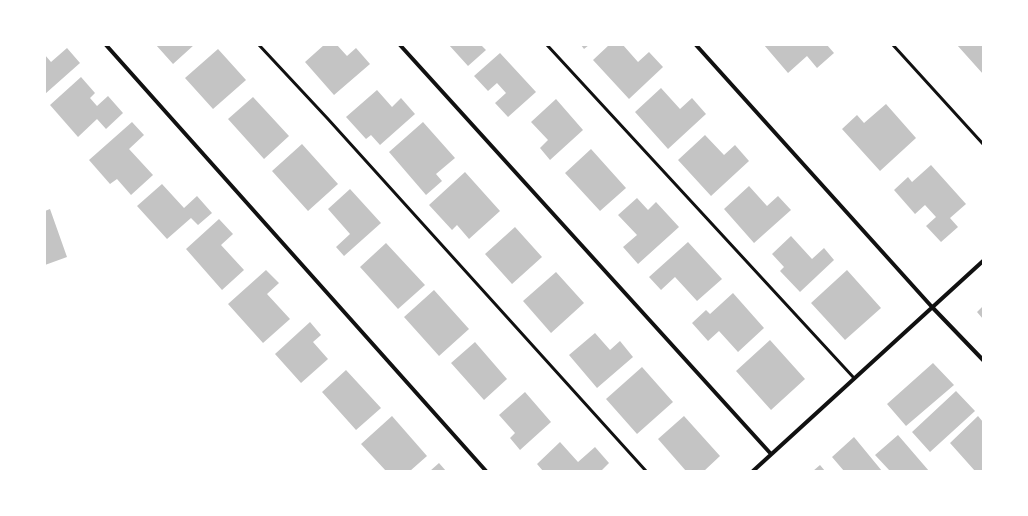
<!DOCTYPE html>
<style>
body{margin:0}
#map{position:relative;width:1028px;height:516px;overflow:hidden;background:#fff;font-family:"PT Sans Narrow",sans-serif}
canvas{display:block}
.frame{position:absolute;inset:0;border:46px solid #fff;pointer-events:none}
</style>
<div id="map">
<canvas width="1028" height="516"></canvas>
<div class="frame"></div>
</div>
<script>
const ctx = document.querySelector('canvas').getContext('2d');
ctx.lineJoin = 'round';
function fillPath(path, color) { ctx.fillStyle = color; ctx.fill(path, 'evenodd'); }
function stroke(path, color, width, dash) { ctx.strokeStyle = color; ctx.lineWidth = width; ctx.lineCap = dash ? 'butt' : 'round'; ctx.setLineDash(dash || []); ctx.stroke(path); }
const building = new Path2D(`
 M156,45H194L173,64Z
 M324,45H337L347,56L356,48L370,64L334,95L305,62Z
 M449,45H481L486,50L468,66Z
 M581,45H589L584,49Z
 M609,45H623L638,62L649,52L663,67L629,99L593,60Z
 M764,45H827L834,53L817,68L807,56L788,73Z
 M957,45H983V74Z
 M67,48L80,63L45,94V55L51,62Z
 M218,49L246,80L213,109L185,78Z
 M500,53L536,92L508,117L495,103L506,93L497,83L488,91L474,76Z
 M81,77L95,93L90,98L97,106L108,96L123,113L106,129L97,119L78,137L50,105Z
 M661,88L680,109L692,98L706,114L668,149L635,112Z
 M377,90L392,107L401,98L415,114L380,145L371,135L366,139L346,117Z
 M253,97L289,136L264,159L228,119Z
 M556,99L583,130L550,160L540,148L548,140L531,122Z
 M886,104L916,138L880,171L842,129L857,115L864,123Z
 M132,122L144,135L129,149L153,175L131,195L117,179L110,184L89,160Z
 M423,122L455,158L436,174L442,181L426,195L389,152Z
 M705,135L724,155L735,145L749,161L711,196L678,160Z
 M302,144L338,184L308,211L272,171Z
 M591,149L626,188L600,211L565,173Z
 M931,165L966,204L950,218L958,227L941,242L926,226L936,217L925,205L915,214L894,190L908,177L912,182Z
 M465,172L500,211L469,239L457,225L452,230L429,205Z
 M162,184L184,208L197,196L212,213L198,225L191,218L167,239L137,206Z
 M749,186L767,206L778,196L791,210L754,243L724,209Z
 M350,189L381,223L344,256L336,247L350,234L328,209Z
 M637,198L648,210L656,202L679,227L638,264L623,247L637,235L618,215Z
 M50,209L67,257L45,265V211Z
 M219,219L233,234L221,245L244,270L222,290L186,249Z
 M515,227L542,257L512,284L485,254Z
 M791,236L812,259L824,248L834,260L800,292L780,271L784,267L772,254Z
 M688,242L722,279L697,301L675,277L661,290L649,277Z
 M386,243L425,285L398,309L360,267Z
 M266,270L279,283L267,294L290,319L263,343L228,304Z
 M847,270L881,308L845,340L811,303Z
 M556,272L584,303L551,333L523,301Z
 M434,290L469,329L439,356L404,317Z
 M733,293L764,328L738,352L719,331L708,341L692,323L706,310L710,314Z
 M983,306V319L977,312Z
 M310,322L321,335L313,342L328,359L301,383L275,354Z
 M595,333L610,350L620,341L633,357L597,388L569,355Z
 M770,340L805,379L771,410L736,371Z
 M475,342L507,379L484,400L451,363Z
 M933,363L954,385L906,426L887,404Z
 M642,367L673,402L637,434L606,399Z
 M346,370L381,408L356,430L322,392Z
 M956,391L975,411L930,452L912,432Z
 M525,392L551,422L520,450L510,438L515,433L499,415Z
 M392,416L427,456L410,471H386L361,444Z
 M684,416L720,456L704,471H686L658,439Z
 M978,416L983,422V469L981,471H975L950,443Z
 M898,435L929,471H890L875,455Z
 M854,437L882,471H844L832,457Z
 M560,442L578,462L595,447L609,463L601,471H543L537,464Z
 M439,463L446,471H430Z
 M820,465L825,471H813Z`);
const service = new Path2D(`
 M259,45L328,119L646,471
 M547,45L854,378
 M893,45L983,144`);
const minor = new Path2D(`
 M106,45L486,471
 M400,45L771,454
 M696,45L932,307L983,360
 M753,471L983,261`);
fillPath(building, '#c4c4c4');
stroke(service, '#111', 3);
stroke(minor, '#111', 4);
</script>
